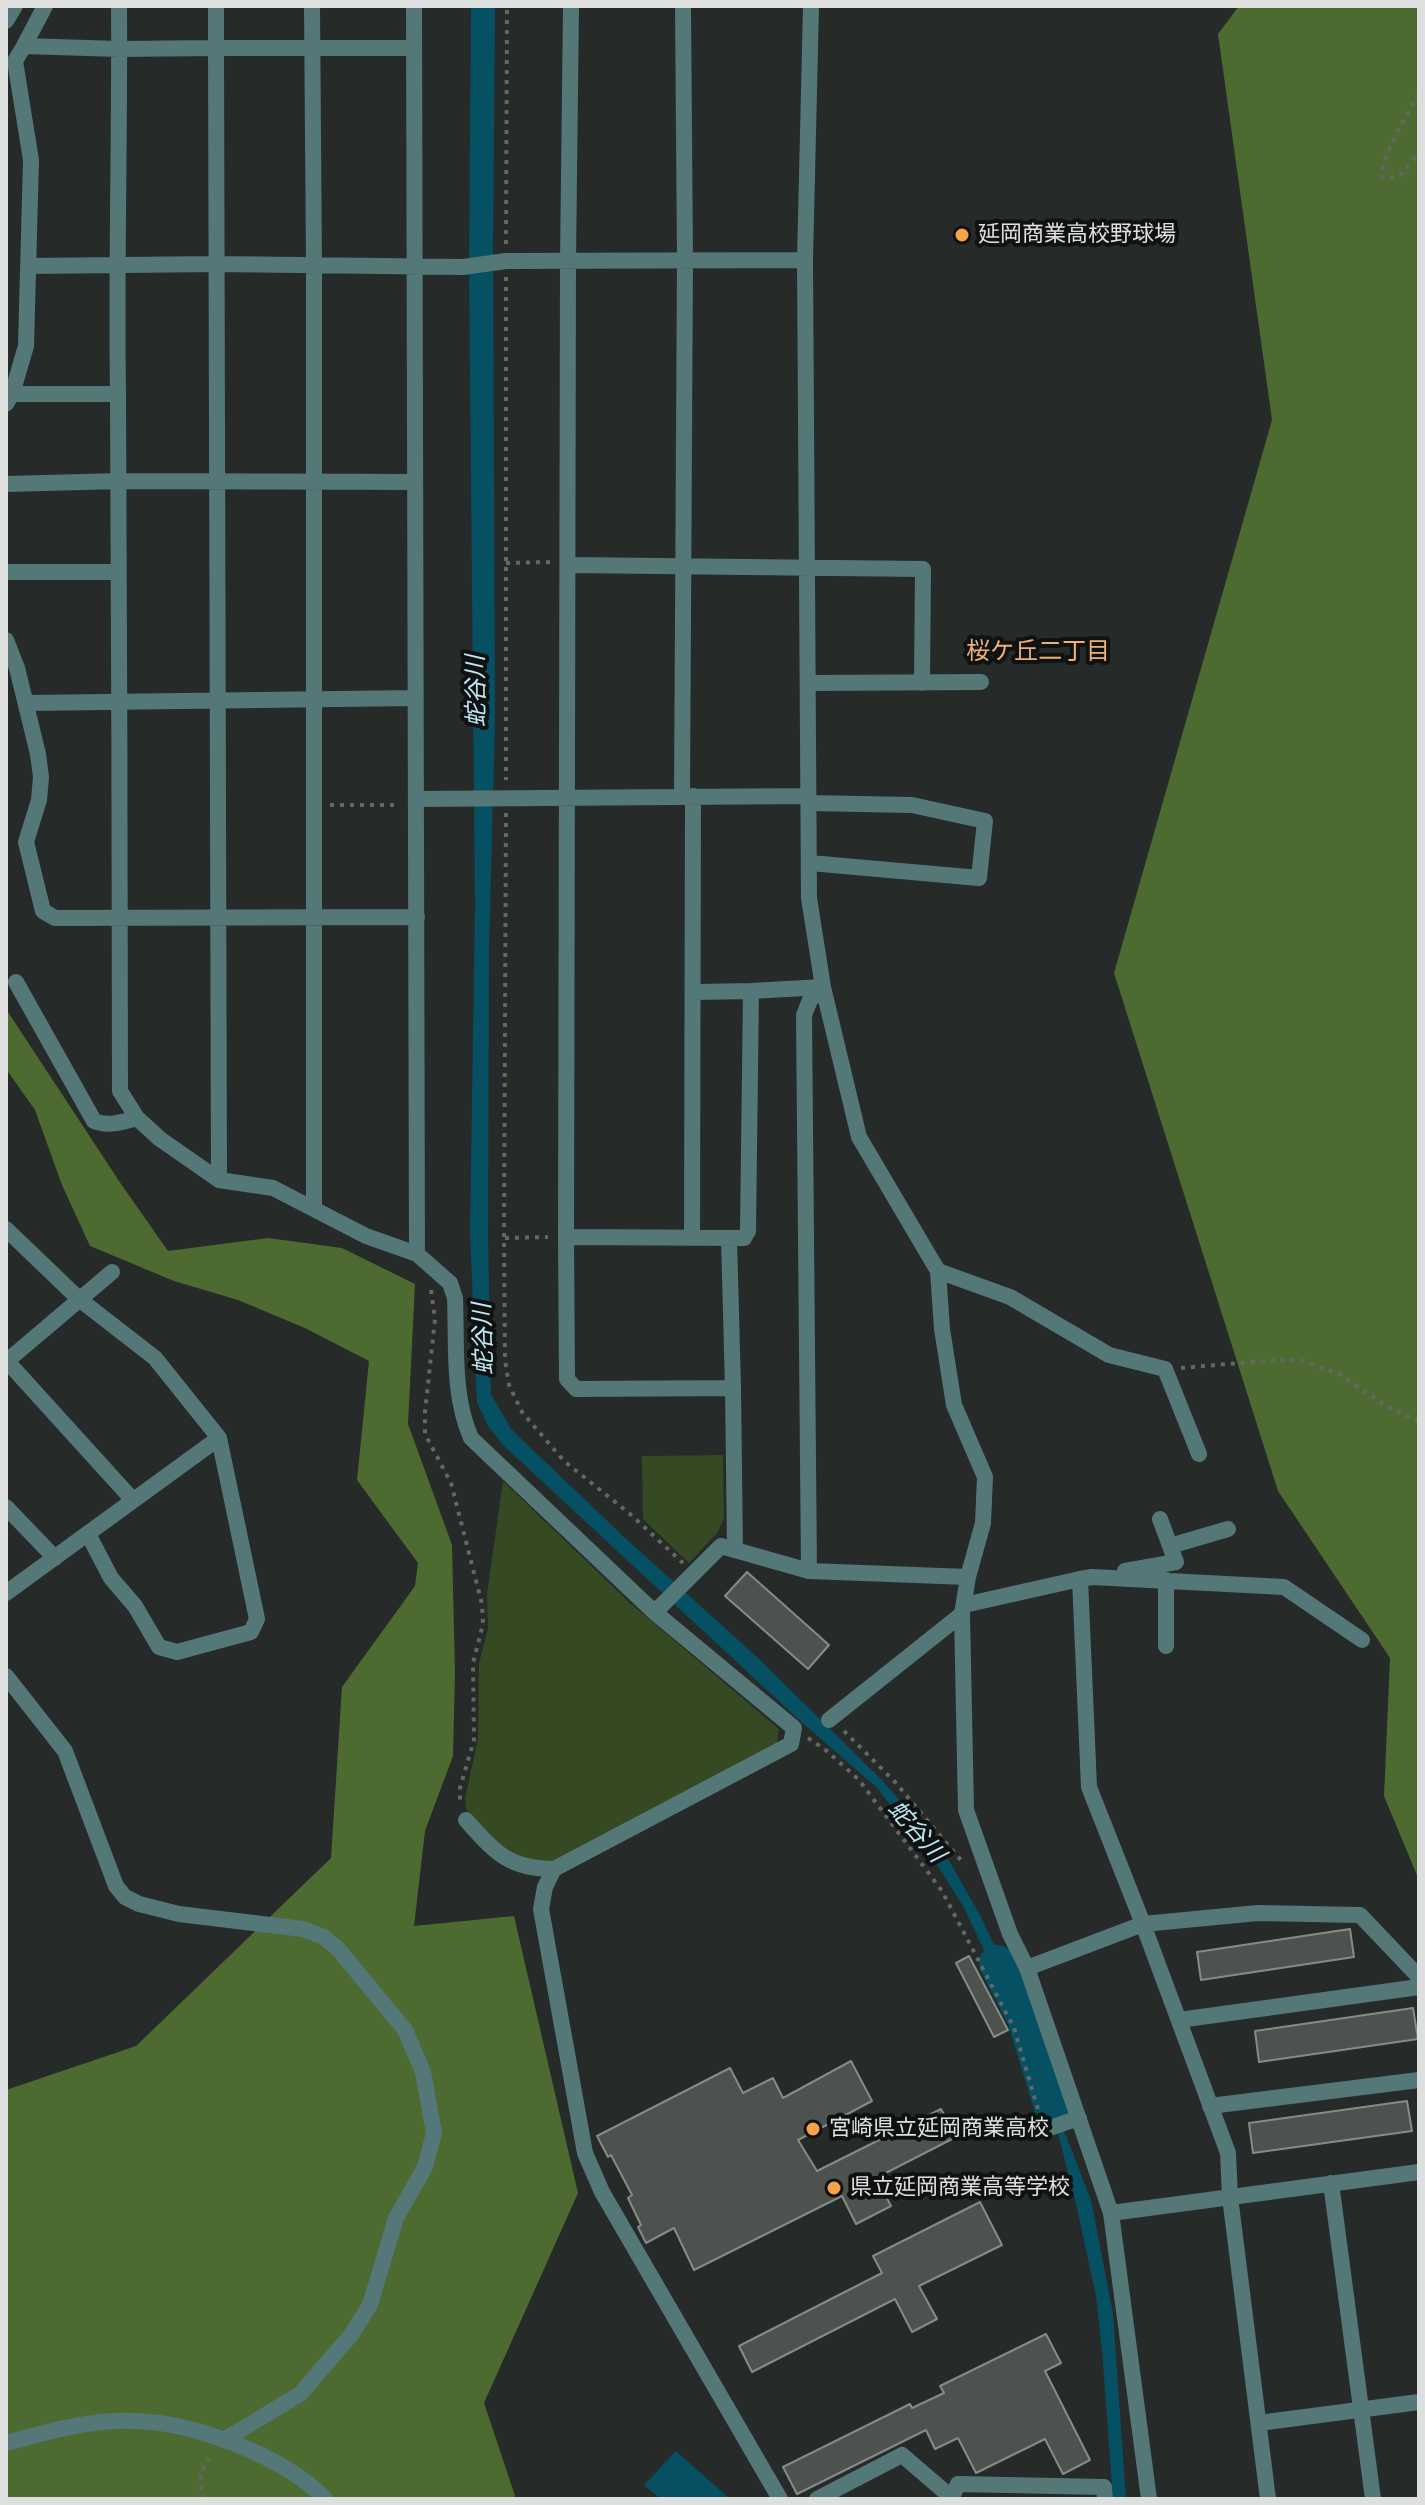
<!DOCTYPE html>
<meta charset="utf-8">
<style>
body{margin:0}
#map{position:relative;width:1425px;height:2505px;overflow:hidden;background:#262a29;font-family:Manrope,sans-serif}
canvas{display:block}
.frame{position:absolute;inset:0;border:8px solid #dde0df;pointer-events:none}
</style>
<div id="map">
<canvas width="1425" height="2505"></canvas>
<div class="frame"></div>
</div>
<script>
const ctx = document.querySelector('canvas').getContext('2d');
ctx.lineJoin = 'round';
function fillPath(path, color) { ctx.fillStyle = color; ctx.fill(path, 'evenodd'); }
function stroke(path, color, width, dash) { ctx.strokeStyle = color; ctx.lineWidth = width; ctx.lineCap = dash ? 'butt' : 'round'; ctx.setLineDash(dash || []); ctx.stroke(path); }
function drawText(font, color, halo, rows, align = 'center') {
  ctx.font = font + ' Manrope,"Noto Sans JP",sans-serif'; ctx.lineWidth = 8; ctx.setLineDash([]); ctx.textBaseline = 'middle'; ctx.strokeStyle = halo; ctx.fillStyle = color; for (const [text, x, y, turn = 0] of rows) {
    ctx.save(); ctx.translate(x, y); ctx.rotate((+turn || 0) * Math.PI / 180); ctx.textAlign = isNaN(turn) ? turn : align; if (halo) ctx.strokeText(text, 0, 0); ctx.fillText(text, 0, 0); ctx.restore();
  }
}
const green = new Path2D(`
 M723,1455L724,1519L717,1533L689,1563L643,1519L642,1456Z
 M503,1481L629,1602L779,1729L777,1743L547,1864L512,1855L492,1840L466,1809L465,1798L478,1739L479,1663L488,1629L487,1594Z`);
const forest = new Path2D(`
 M1239,6H1419V1880L1384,1796L1390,1658L1278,1491L1114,973L1272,420L1218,34Z
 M6,1009L121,1184L168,1251L268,1238L342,1248L415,1284L408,1424L452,1545L455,1673L453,1756L425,1831L414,1926L514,1916L578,2193L484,2403L516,2499H6V2090L136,2046L331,1858L342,1687L415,1586L418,1563L357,1480L369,1361L305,1328L238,1300L174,1281L90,1246L62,1185L35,1110L6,1069Z`);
const water = new Path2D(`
 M471,6H495L493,248L495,721L489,950L488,1237L491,1394L511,1429L623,1536L758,1658L883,1781L943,1850L980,1915L1004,1965L1039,2066L1091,2200L1113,2313L1126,2499H1113L1102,2350L1096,2296L1076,2204L1060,2141L1023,2031L963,1906L934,1860L877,1788L797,1718L503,1445L488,1426L477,1402L470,1231L475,905L469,270Z
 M676,2451L730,2499H661L644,2485Z`);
const river = new Path2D(`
 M997,1963L1025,2018L1054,2113`);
const building = new Path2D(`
 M747,1572L829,1645L808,1669L725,1596Z
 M1350,1929L1354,1957L1201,1980L1197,1952Z
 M969,1956L1008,2030L994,2037L956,1963Z
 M1413,2008L1418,2039L1259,2062L1255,2031Z
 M851,2061L872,2101L798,2140L817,2171L941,2109L956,2137L876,2178L891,2206L856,2224L842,2196L694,2270L674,2228L646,2243L638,2227L641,2225L628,2198L632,2195L611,2155L608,2157L597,2136L730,2068L743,2093L773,2078L783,2098Z
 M1407,2101L1412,2131L1253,2153L1249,2123Z
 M980,2202L1002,2245L919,2286L937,2319L912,2332L895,2299L752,2372L739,2346L882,2273L873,2256Z
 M1046,2334L1061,2363L1045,2371L1090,2460L1063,2474L1045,2439L976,2473L958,2438L935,2449L926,2430L797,2494L783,2467L910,2404L912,2408L944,2393L940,2386Z`);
const path = new Path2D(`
 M1419,94C1407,115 1382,154 1382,177L1387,179L1400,175L1419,153
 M506,244L507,6
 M506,277V780
 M506,563L552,562
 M330,805H398
 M506,813L504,1238L505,1360L509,1385L522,1412L564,1461L629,1513L683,1563
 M505,1238L548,1237
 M431,1290L435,1319L425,1412V1434L451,1483L482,1604L483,1624L473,1663L474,1740L460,1788V1803
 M1181,1368L1275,1360L1305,1361L1339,1374L1391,1409L1419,1421
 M844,1731L896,1783L959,1858L966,1863
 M808,1738L827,1751L859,1780L942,1891L1014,2028L1040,2116
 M204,2499C198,2482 200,2468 212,2454`);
const minor = new Path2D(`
 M45,6L24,46L119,49L216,48V6
 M119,6C120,135 116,265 118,394C120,626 119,859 120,1091L137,1118L160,1139L219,1180
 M312,6L314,266V1209
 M414,6L417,1254L366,1236L273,1188L219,1180L216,48H414
 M811,6L805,260L809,898L823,987L859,1137L938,1271L942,1329L954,1405L985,1477L983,1523L968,1577L962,1614L966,1810L1010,1934L1027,1968L1111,2213L1149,2499
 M6,21L15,6
 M29,266L217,264L463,267L506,261L805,260
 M12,394H118
 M6,404L12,394L26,346L31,160L15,61L24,46
 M6,484L120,481L415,482
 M569,565L923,569L922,683
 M6,572H118
 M6,640L17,668L38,754L41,777L39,800L26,842L43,911L55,918L417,917
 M809,683L981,682
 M27,703L415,698
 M682,796L685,259L683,6
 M416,799L808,796
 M808,803L912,805L985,821L979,878L810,863
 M16,982L94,1121C108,1127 123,1122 137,1118
 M694,992L751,991L823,987
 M6,1229L79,1299L155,1358L219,1438L257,1619L251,1632L177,1652L159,1647L135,1606L111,1578L88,1534
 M566,1237L568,261L571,6
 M692,1238L693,796
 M729,1238L733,1388L576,1389L567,1379L566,1237L744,1238L748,1231L751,991
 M417,1254L450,1283L455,1298C457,1344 452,1395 471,1438L653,1611L794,1728L791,1744L554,1869C508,1869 495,1852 466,1820
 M938,1271L1010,1297L1109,1355L1165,1369L1199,1454
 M6,1360L133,1500
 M7,1361L112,1272
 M733,1388L735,1550
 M6,1507L55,1558
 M1170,1546L1228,1529
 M809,1571L804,1015L810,1000L823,987
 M1125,1571L1176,1562L1160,1519
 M1080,1579L1092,1577L1284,1587L1362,1640
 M6,1593L219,1438
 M964,1605L1080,1579L1089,1787L1143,1924L1258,1913L1360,1915L1419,1977
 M653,1611L661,1606L721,1546L809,1571L968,1577
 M1166,1646V1580
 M6,1676L65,1751L116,1886L125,1897L139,1904L179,1914L303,1929L324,1937L339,1950L405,2030L423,2072L434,2133L425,2167L396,2218L370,2305L351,2335L300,2394L224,2440
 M829,1720L962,1614
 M554,1869L545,1887L541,1909L585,2153L602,2192L780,2499
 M1027,1968L1143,1924L1228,2153L1230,2197L1268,2499
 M1179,2020L1419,1987
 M1210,2106L1419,2080
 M1044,2130L1079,2118
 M1331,2183L1373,2499
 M1111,2213L1419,2172
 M1259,2423L1419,2402
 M817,2499L902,2455L951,2497
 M951,2499L958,2484L1104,2487L1105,2499`);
const tertiary = new Path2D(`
 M6,2443C48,2432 90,2419 134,2421C193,2422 284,2456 325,2499`);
const markers = [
 [962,235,8,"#f7a149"],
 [813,2129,8,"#f7a149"],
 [834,2188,8,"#f7a149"]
];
const poiNames = [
 ["延岡商業高校野球場",978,235],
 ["宮崎県立延岡商業高校",829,2129],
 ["県立延岡商業高等学校",850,2188]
];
const neighbourhoodNames = [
 ["桜ケ丘二丁目",1038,652]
];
const waterNames = [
 ["蛇谷川",477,691,-91],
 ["蛇谷川",484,1339,-92],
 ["蛇谷川",916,1832,49]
];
fillPath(green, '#354922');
fillPath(forest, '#4d6a31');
fillPath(water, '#055063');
stroke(river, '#055063', 36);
fillPath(building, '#4e524f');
stroke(building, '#878b88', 2);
stroke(path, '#646766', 4, [4, 6]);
stroke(minor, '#547778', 16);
stroke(tertiary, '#547778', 16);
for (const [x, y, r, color] of markers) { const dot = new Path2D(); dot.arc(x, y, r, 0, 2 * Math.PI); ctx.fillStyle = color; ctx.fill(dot); stroke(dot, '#101212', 3); }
drawText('22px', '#dde0df', '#101212', poiNames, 'left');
drawText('24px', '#ecb079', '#101212', neighbourhoodNames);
drawText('italic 24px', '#bee8f6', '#101212', waterNames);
</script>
